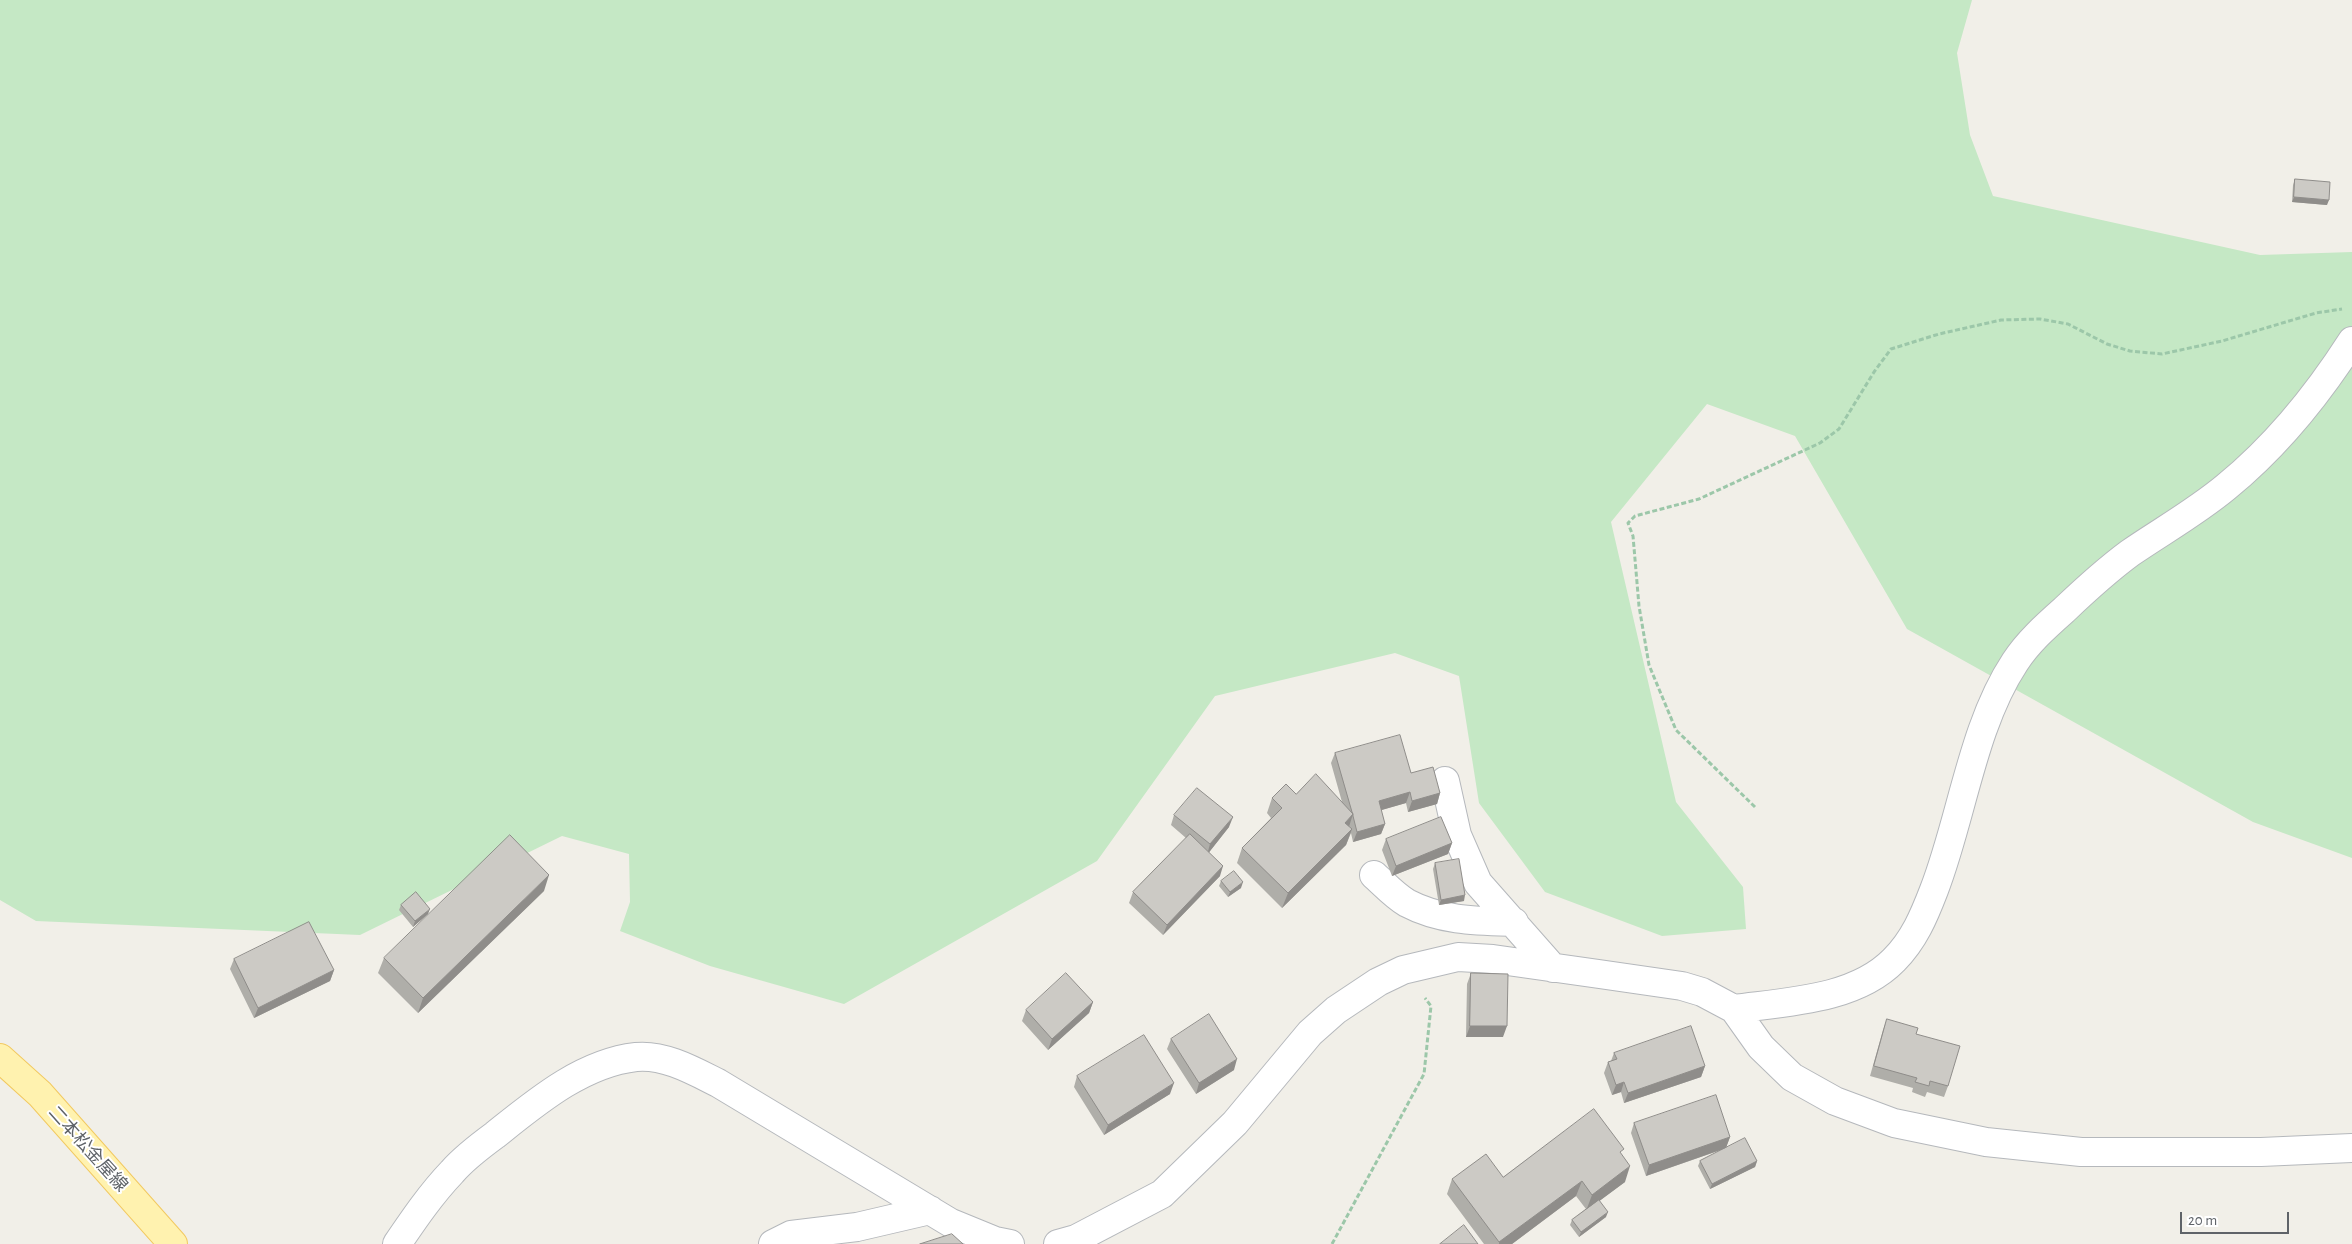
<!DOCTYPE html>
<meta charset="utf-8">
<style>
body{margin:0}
#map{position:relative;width:2352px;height:1244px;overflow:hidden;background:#f1efe8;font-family:"Alegreya Sans",sans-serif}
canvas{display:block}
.scale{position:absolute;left:2180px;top:1212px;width:109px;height:22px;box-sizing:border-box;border:2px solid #5f6368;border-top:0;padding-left:6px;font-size:15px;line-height:18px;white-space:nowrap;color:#5f6368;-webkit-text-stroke:4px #fff;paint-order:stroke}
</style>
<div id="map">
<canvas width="2352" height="1244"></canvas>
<div class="scale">20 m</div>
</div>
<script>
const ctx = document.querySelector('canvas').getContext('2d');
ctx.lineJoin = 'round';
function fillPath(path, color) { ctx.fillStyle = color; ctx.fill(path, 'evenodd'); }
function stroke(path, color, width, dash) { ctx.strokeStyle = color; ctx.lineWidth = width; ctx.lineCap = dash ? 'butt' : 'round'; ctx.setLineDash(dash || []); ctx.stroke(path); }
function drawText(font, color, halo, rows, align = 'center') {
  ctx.font = font + ' "Alegreya Sans","Noto Sans JP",sans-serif'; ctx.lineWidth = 4; ctx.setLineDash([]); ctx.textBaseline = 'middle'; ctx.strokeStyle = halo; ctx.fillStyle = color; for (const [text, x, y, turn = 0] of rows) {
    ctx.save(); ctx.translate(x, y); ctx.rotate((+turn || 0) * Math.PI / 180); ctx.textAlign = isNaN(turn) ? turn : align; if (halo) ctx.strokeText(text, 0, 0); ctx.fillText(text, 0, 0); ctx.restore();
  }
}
const green = new Path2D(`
 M0,0H1972L1957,53L1970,135L1993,196L2260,255L2352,252V858L2253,822L1907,629L1795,436L1707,404L1611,522L1676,802L1743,887L1746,929L1662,936L1545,892L1479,803L1459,676L1395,653L1215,696L1097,861L844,1004L710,966L620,931L630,902L629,854L562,836L360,935L36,921L0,900Z`);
const path = new Path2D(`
 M1755,807L1676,730L1649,665L1639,606L1633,536L1628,523L1635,516L1699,499L1820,443L1839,429L1874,372L1891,349L1939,334L2001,320L2040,319L2068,324L2107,344L2130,351L2162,354L2222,341L2316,313L2342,309
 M1332,1244L1424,1074L1431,1006L1425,998`);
const minor = new Path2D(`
 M1445,781L1457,835L1478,883L1553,968
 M1374,875C1384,884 1395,896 1407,903C1441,921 1477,921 1514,922
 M1734,1009C1786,1002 1855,1000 1894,960C1914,940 1924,916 1934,890C1962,818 1972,727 2015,662C2028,642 2046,626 2064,610C2085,590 2107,570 2130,553C2162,531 2196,512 2226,487C2275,447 2318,394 2352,341
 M397,1244C414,1219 431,1194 452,1172C464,1158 480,1146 495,1135C535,1103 582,1063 636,1057C664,1054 694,1071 718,1083L951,1223L995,1241L1010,1244
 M773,1244L791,1235L857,1227L930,1210
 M1058,1244L1076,1239L1162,1194L1235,1123L1310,1033L1336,1010L1378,982L1403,970L1458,957L1493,959L1599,974L1682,986L1702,992L1734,1009L1761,1047L1792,1077L1835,1101L1894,1123L1986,1142L2081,1152H2261L2352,1148`);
const major = new Path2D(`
 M0,1058L40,1094L173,1244`);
const wall = new Path2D(`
 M2295,179L2327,205L2292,202L2293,185Z
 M1335,753L1411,773L1440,793L1437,804L1408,812L1406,803L1381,810L1385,824L1381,834L1353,842L1351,833L1346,845L1282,908L1237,863L1242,848L1271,818L1267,813L1272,798L1296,794L1342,802L1331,763Z
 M1174,815L1229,827L1209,852L1220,876L1163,935L1129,903L1133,892L1186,838L1171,825Z
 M1386,839L1452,843L1448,854L1392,876L1382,850Z
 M1435,863L1464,901L1439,905L1433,869Z
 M1221,881L1241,888L1228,897L1219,886Z
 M544,891L418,1013L378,973L384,958Z
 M401,905L428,914L413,927L399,910Z
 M234,959L334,970L330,981L254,1018L230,969Z
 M1471,973L1503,1037H1466L1467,984Z
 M1093,1002L1089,1013L1048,1050L1022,1021L1026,1010Z
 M1887,1019L1916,1034L1948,1086L1944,1097L1927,1092L1925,1097L1912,1092L1913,1088L1870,1076L1883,1030Z
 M1171,1039L1234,1070L1196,1094L1167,1049Z
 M1614,1053L1705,1066L1701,1077L1624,1103L1621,1092L1612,1095L1604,1073L1608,1062L1611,1061Z
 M1077,1076L1170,1094L1104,1135L1074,1087Z
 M1634,1123L1730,1137L1726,1147L1757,1161L1755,1167L1710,1189L1698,1166L1700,1161L1724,1149L1646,1176L1631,1133Z
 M1622,1155L1625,1182L1599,1201L1606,1217L1579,1237L1570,1225L1572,1220L1586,1209L1576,1196L1512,1244H1484L1447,1194L1452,1179L1503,1177Z`);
const shadedWall = new Path2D(`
 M2294,197L2329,200L2327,205L2292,202Z
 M1410,792L1406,803L1375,812L1379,801Z
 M1440,793L1437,804L1408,812L1412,801Z
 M1353,814L1348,830L1345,823Z
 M1233,817L1229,827L1207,855L1210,844Z
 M1385,824L1381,834L1353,842L1357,832Z
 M1352,829L1346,845L1282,908L1288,893Z
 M1452,843L1448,854L1392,876L1396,866Z
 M1223,866L1220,876L1163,935L1167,925Z
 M549,875L544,891L418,1013L423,998Z
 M1243,882L1241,888L1228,897L1230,892Z
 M1465,895L1464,901L1439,905L1441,900Z
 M430,909L428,914L413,927L415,921Z
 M334,970L330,981L254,1018L258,1008Z
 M1093,1002L1089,1013L1048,1050L1052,1039Z
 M1470,1026H1507L1503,1037H1466Z
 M1237,1059L1234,1070L1196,1094L1199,1083Z
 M1705,1066L1701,1077L1624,1103L1628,1093Z
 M1624,1082L1621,1092L1612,1095L1616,1085Z
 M1174,1083L1170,1094L1104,1135L1108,1125Z
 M1730,1137L1726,1148L1646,1176L1649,1165Z
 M1757,1161L1755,1167L1710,1189L1712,1184Z
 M1630,1166L1625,1182L1586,1211L1592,1195Z
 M1582,1181L1576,1196L1512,1244H1499V1242Z
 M1608,1212L1606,1217L1579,1237L1581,1232Z`);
const building = new Path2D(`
 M2295,179L2330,182L2329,200L2294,197Z
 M1400,735L1411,773L1433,767L1440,793L1412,801L1410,792L1379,801L1385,824L1357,832L1353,816V814L1352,812L1335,753Z
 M1316,774L1353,814L1345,823L1352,829L1288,893L1242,848L1282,808L1272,798L1286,784L1296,794Z
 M1197,788L1233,817L1210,844L1174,815Z
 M1441,817L1452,843L1396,866L1386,839Z
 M1190,834L1223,866L1167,925L1133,892Z
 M510,835L549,875L423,998L384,958Z
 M1459,859L1465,895L1441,900L1435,863Z
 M1234,871L1243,882L1230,892L1221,881Z
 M416,892L430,909L415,921L401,905Z
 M309,922L334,970L258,1008L234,959Z
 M1066,973L1093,1002L1052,1039L1026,1010Z
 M1471,973L1508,974L1507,1026H1470Z
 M1209,1014L1237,1059L1199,1083L1171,1039Z
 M1887,1019L1918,1028L1916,1034L1960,1046L1948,1086L1930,1081L1929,1086L1915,1082L1917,1078L1874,1066Z
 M1691,1026L1705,1066L1628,1093L1624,1082L1616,1085L1608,1062L1617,1059L1614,1053Z
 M1144,1035L1174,1083L1108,1125L1077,1076Z
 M1716,1095L1730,1137L1649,1165L1634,1123Z
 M1594,1109L1624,1149L1620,1152L1630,1166L1592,1195L1582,1181L1499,1242L1452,1179L1486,1154L1503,1177Z
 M1745,1138L1757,1161L1712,1184L1700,1161Z
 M1599,1200L1608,1212L1581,1232L1572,1220Z
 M1464,1225L1478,1244H1440Z
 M952,1234L963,1244H920Z`);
const streetNames = [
 ["二本松金屋線",88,1149,48]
];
fillPath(green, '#c5e8c5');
stroke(minor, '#b5b8bc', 30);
stroke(major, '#f2c960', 30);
stroke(path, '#9cc7a9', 3, [5, 2.5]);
stroke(minor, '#fff', 28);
stroke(major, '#fff2af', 28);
fillPath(wall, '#afaea9');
fillPath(shadedWall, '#8f8d8a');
fillPath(building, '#cccac5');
stroke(building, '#8f8d8a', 1);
drawText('18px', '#5f6368', '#fff', streetNames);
</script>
